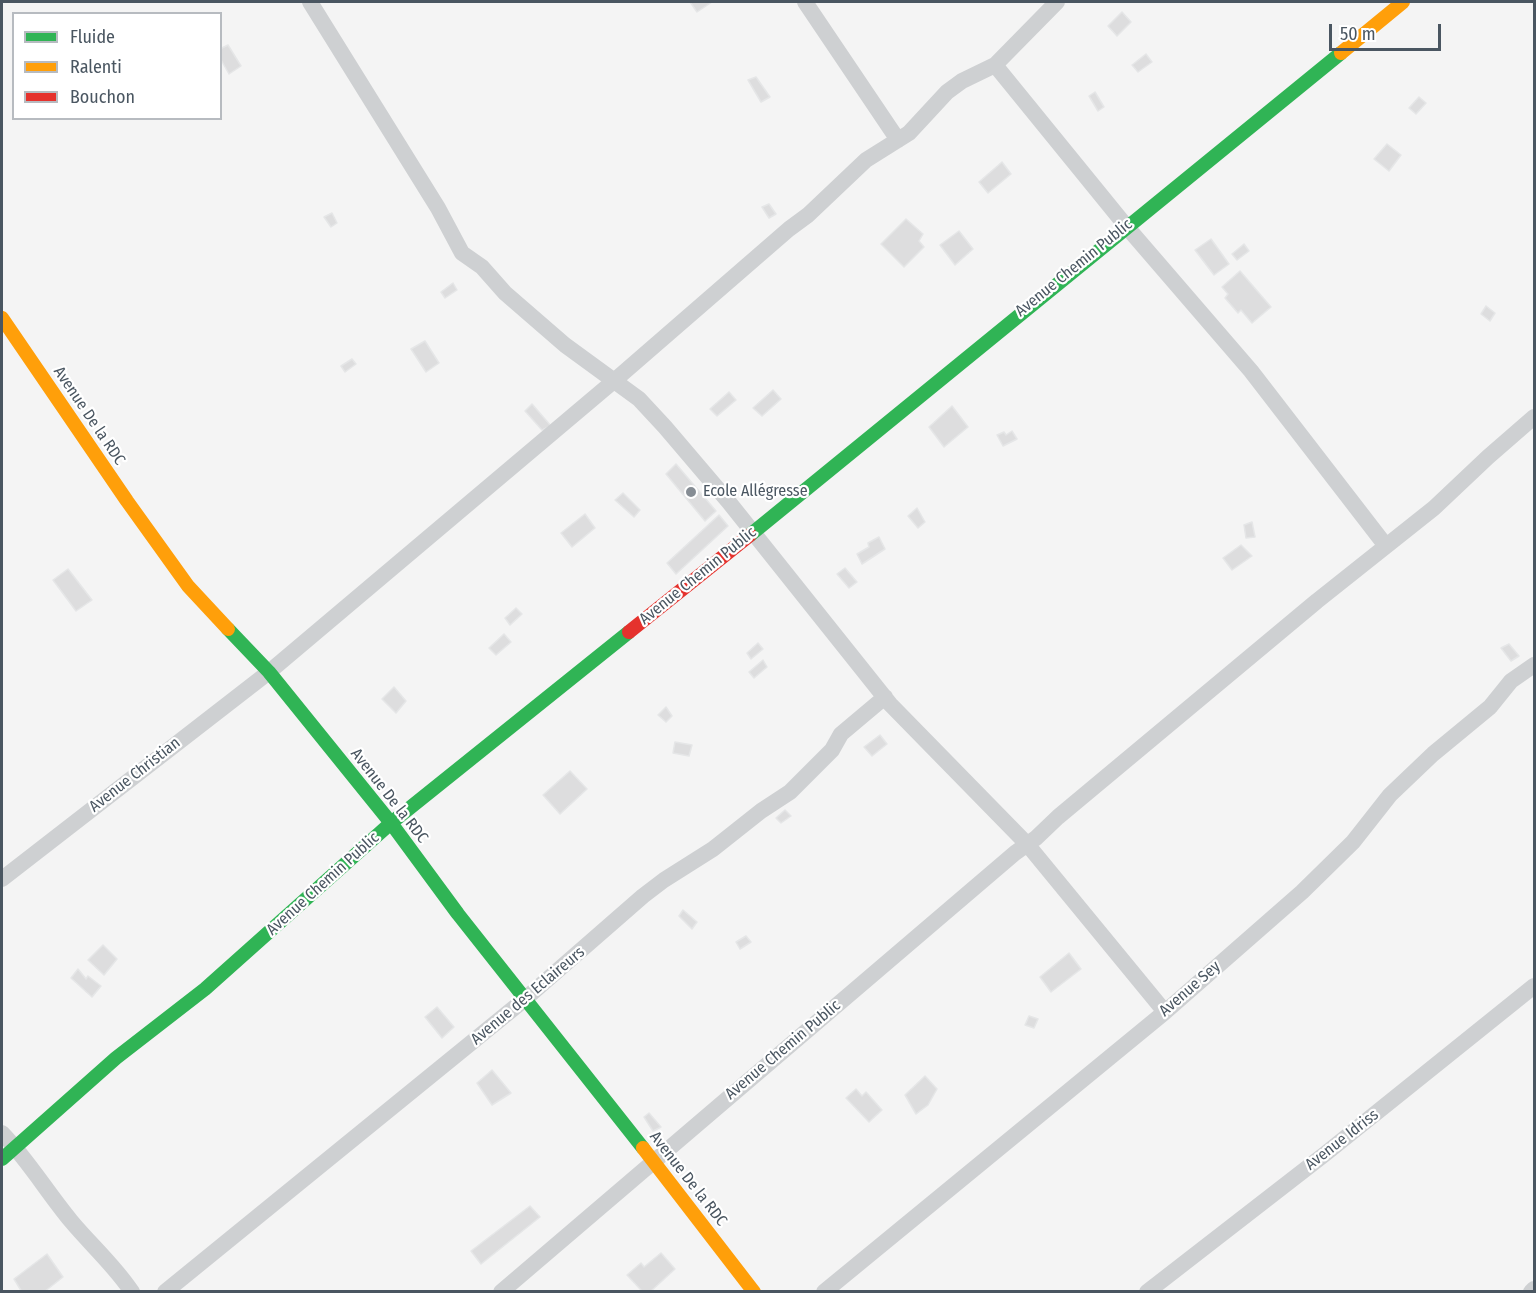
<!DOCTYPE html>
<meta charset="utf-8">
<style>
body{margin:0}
#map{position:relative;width:1536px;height:1293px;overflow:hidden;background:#f4f4f4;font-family:"Fira Sans Condensed",sans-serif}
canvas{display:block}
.frame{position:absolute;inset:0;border:3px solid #4a5661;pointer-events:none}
.legend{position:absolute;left:12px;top:12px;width:210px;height:108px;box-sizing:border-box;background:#fff;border:2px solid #b7bbc0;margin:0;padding:8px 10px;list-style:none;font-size:18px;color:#4a5661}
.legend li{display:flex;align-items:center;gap:12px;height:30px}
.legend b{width:30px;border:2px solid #b7bbc0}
.scale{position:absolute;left:1329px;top:24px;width:112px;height:27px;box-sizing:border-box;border:3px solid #4a5661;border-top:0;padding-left:8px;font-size:18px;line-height:21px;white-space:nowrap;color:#4a5661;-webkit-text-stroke:4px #fff;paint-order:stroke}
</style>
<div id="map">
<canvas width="1536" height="1293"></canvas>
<div class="frame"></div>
<ul class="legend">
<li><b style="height:8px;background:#30b455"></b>Fluide</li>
<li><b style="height:8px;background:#ff9f0a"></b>Ralenti</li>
<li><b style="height:8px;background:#e5322d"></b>Bouchon</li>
</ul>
<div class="scale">50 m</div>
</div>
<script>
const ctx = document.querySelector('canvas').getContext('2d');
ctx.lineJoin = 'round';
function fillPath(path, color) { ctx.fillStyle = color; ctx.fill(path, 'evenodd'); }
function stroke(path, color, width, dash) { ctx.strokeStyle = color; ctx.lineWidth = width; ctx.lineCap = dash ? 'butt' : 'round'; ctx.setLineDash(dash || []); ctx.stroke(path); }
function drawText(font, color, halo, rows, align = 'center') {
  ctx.font = font + ' "Fira Sans Condensed",sans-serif'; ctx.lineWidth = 4.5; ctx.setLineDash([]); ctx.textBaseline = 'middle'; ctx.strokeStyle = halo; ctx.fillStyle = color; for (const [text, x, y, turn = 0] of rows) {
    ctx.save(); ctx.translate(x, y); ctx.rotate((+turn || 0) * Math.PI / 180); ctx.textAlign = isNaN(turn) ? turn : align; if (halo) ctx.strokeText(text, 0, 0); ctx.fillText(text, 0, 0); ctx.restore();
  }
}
const building = new Path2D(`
 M690,2H712L697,12Z
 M1122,12L1131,22L1117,36L1108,26Z
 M228,45L241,66L229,74L220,58V49Z
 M1146,54L1152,62L1138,72L1132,65Z
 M756,77L770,97L761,102L748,80Z
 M1095,92L1104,107L1098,111L1089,96Z
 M1419,97L1426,103L1416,114L1409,108Z
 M1387,144L1401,155L1389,171L1374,159Z
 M1002,162L1011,174L988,193L979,182Z
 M769,204L776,214L769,218L762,207Z
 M332,213L337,223L331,227L324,217Z
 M906,219L923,234L919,241L924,247L904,267L881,244Z
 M959,231L973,249L955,265L940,245Z
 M1211,239L1229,264L1214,275L1195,250Z
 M1244,244L1249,251L1237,260L1232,254Z
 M1240,271L1271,307L1252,323L1241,310L1238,313L1225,298L1228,294L1222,287Z
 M453,283L457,290L445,298L441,292Z
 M1486,306L1495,313L1490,321L1481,314Z
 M425,341L439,363L426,372L411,349Z
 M352,359L356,364L345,372L341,366Z
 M773,390L781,399L762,416L753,408Z
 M729,392L736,400L717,416L710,409Z
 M532,404L551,426L542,430L525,411Z
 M952,406L968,427L944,447L929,427Z
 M1012,431L1017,439L1003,446L997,435L1004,432L1006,435Z
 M676,464L716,511L705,521L666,474Z
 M623,493L640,510L634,517L615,500Z
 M917,508L925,522L918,528L908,516Z
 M585,514L595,528L572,547L561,533Z
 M719,515L728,526L676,574L667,563Z
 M1252,522L1255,537L1246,538L1244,525Z
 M879,537L885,549L862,564L857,554L869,547L868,543Z
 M1241,545L1252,556L1232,570L1223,558Z
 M845,568L857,582L849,588L837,574Z
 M68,569L92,600L76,611L53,580Z
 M516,608L522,614L510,625L505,618Z
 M504,634L511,642L496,655L489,648Z
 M758,643L763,649L751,659L747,653Z
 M1509,644L1519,656L1511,661L1501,648Z
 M763,660L767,667L754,678L749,672Z
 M394,687L406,701L396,713L382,699Z
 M666,707L672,716L666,722L658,715Z
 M880,735L887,744L872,756L864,747Z
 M675,742L692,745L689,756L673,753Z
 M570,771L587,789L560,814L543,795Z
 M785,810L791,816L781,823L776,818Z
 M683,910L697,922L692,929L679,916Z
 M746,936L751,942L740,949L736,942Z
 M103,945L117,959L104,975L88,960Z
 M1069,953L1081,969L1051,992L1040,977Z
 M78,969L86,979L88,976L101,986L92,997L71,978Z
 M437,1007L454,1027L442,1038L425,1017Z
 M1029,1016L1038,1019L1034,1028L1025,1025Z
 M492,1070L511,1093L492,1105L477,1083Z
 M925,1076L937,1089L928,1105L916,1114L905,1095Z
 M856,1089L862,1096L866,1092L882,1110L869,1122L846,1098Z
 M649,1113L661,1127L653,1131L644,1117Z
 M530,1206L540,1217L481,1264L471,1251Z
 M661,1253L675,1269L650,1292H639L641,1290L627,1275L641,1263L644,1267Z
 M47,1254L63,1277L44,1292H22L14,1279Z`);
const street = new Path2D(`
 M310,2L438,208L462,253L482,267L505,293L565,345L639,399L665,427L728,501L890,704L1027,844L1165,1012
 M805,2L898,140
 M995,65L1126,226L1251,371L1386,546
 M2,879L269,672L615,380L789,229L808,215L866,160L909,133L947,92L962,81L995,65L1057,2
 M2,1133C28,1160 47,1192 71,1221C91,1245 115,1266 132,1292
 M165,1292L525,999L643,896L664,880L713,849L761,811L790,792L832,750L841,734L885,697
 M501,1292L1015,853L1036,838L1058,817L1317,601L1434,508L1488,457L1534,417
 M824,1292L1165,1012L1302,892L1353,842L1390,795L1433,754L1490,707L1511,681L1534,665
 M1147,1292L1325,1154L1534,986
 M1531,1292L1534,1289`);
const fast = new Path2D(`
 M750,535L1341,53
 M228,629L269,672L391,823L458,914L643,1148
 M2,1159L116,1058L205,989L391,823L629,632`);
const slow = new Path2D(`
 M1341,53L1403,2
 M2,318L127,501L188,586L228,629
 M643,1148L754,1292`);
const jam = new Path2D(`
 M629,632L750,535`);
const markers = [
 [691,492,6,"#868d94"]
];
const streetNames = [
 ["Avenue Chemin Public",1074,268,-39],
 ["Avenue De la RDC",89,416,56],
 ["Avenue Chemin Public",698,576,-39],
 ["Avenue Christian",135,775,-38],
 ["Avenue De la RDC",389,796,52],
 ["Avenue Chemin Public",323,884,-42],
 ["Avenue Sey",1190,989,-41],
 ["Avenue des Eclaireurs",528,996,-40],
 ["Avenue Chemin Public",783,1050,-40],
 ["Avenue Idriss",1342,1140,-38],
 ["Avenue De la RDC",688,1179,52]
];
const poiNames = [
 ["Ecole Allégresse",703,492]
];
fillPath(building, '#ddddde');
stroke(building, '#e5e6e7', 1.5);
stroke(street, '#ced0d2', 16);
stroke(fast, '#30b455', 14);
stroke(slow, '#ff9f0a', 14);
stroke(jam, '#e5322d', 14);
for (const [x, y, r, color] of markers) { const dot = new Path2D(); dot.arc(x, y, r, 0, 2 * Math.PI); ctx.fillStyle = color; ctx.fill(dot); stroke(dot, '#fff', 2); }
drawText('16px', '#4a5661', '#fff', streetNames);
drawText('16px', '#4a5661', '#fff', poiNames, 'left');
</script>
